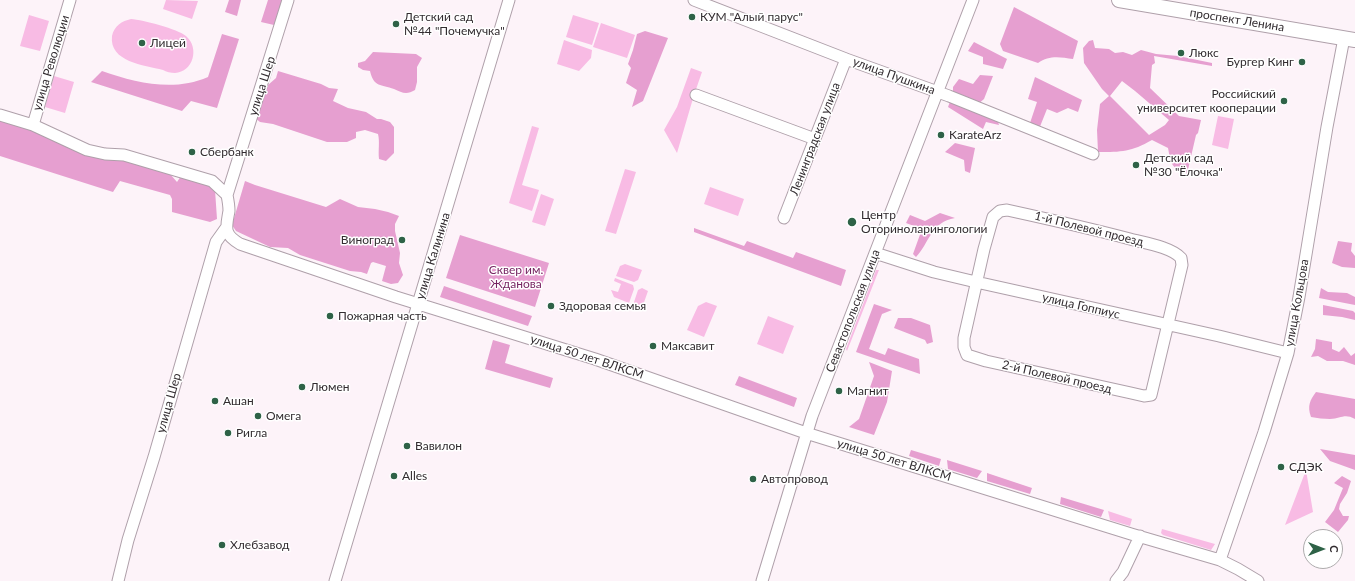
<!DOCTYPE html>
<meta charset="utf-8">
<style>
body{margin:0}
#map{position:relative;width:1355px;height:581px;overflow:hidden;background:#fdf3f9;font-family:Lato,sans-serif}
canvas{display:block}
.north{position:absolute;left:1303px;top:529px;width:40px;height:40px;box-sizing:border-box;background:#fff;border:1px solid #adabac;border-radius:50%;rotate:90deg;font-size:11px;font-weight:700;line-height:16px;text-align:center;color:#322c30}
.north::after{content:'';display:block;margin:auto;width:14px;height:18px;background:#2e6247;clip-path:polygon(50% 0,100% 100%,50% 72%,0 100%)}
</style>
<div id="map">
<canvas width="1355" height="581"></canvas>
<div class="north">С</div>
</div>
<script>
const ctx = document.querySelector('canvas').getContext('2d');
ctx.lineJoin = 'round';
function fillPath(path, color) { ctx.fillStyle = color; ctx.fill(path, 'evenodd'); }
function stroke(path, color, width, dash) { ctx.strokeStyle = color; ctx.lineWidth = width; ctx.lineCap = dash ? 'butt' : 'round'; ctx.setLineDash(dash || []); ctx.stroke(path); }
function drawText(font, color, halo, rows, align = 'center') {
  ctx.font = font + ' Lato,sans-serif'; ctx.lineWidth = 3; ctx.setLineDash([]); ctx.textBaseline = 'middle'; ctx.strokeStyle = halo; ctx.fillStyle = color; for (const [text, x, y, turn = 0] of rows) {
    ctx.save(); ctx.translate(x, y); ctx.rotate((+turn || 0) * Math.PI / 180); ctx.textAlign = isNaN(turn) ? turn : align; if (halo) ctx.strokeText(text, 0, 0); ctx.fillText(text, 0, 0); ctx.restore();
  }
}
const green = new Path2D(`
 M166,0L198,1L192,19L163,9Z
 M29,15L49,21L40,51L20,46Z
 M573,15L599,23L592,45L566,37Z
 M131,19C143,20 178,29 186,36C200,48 193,72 175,73C171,73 166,72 163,70C144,65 109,62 112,36C114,26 122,21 131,19Z
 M601,23L635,35L627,58L593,47Z
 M564,40L592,50L591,58L579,71L557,64Z
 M691,68L702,72L694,95L677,153L664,130L677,107Z
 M54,76L74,82L65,113L45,107Z
 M1218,116L1234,119L1228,149L1212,145Z
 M532,126L539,128L522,185L539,190L532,211L509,203Z
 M625,169L636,172L616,234L605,231Z
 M710,187L744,199L738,216L704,204Z
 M541,194L554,199L545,226L532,222Z
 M625,264L642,270L638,280L634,282L616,276L620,266Z
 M876,270H879L847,351L846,349Z
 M615,278L633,285L634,289L629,303L614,297L611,290L618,292L621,284L614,281Z
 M642,288L648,291L642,308L633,305L638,290Z
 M706,302L717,306L704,337L687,330L698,306Z
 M768,316L794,326L783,354L757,344Z
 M1306,470L1313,512L1285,525Z
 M1108,511L1132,519L1130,526L1110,520Z
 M1162,529L1215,544L1211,550L1163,535L1161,533Z`);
const forest = new Path2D(`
 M229,0H241L237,16L225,12Z
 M268,0H282L274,25L261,22Z
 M1014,7L1078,41L1073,59C1060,57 1049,55 1038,63L1003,51L1000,44Z
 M645,31L668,38L643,101L632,107L637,90L626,83L631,68L628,64L633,50L637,34Z
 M222,34L239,39L217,108L191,101L182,111L91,82L102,71C136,83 174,92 208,77Z
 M1093,40L1095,48L1109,49L1115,53L1123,52L1132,55L1141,50L1156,54L1178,56L1212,63V66L1154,56L1155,63L1152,65L1150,88L1179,116L1201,120L1198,133L1196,135L1187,174C1171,168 1171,164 1168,148L1152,140C1131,152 1122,152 1098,152L1097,130L1100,104L1109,96L1102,89L1084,63L1083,48L1089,41ZM1122,81L1135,91L1169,120L1165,125L1149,135L1110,96Z
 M974,42L1007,59L1003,69L983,64V57L968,51Z
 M373,52L416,54L422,58L417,67V82L415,90C407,95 402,93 394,89C381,84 374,88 370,71L363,70L358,67V63L365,61Z
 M278,71L321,84L329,88L338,89L333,101L348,108L366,112L377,119H381L390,122L394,127V153L386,161L379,159C378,150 380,142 378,134L365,130L356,132V138L347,142H327L273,124L260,122L255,118L268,85L276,78Z
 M980,75L993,76L984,99L977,105L953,95V87L959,79L973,84Z
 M1035,77L1082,100L1078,112L1068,108L1057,113L1047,109L1039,129L1029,126L1037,102L1028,99Z
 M951,99L997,118L999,125L986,122L983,129L948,107Z
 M0,118L170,174L177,182L181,176L210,185L215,190L217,219L210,222L172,212V199L170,195L120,181L113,192L0,156Z
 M955,143L975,148L970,173L965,171L964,160L945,152Z
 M245,181L255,185L326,207L340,199L358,207L375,209L388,212L399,216L395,224V231L400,253L399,263L403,275L398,283L391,284L382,281L386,266L373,262L371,263L367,274L361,272L350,271L300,255L288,248L270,247L236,231L232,225Z
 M940,213L955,218C931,222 930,242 916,257L913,254L922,229L906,223L910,215L925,221Z
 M694,228L744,246L747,241L793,258L796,252L846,270L841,286L694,232Z
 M460,235L549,263L535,307L446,278Z
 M1338,241L1352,243L1351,251L1355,256V268L1342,267L1332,263Z
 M444,286L532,316L528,326L440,297Z
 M1321,288L1328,292L1347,293L1355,297V305L1319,298Z
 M874,304L892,310L882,314L869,349L885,355L888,348L919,359L920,374L856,352Z
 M1323,305L1353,311L1355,313V320L1342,317L1323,315Z
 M898,318H911L930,325L933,342L927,344L925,340L894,328Z
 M1316,339L1332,342V349L1339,352L1344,347L1351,356L1355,353V365L1343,361H1327L1318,356L1311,357L1315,349Z
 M493,340L510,345L505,363L553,378L550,388L485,369Z
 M869,362L892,371L887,402L874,435L849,427L859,419L874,376Z
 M739,376L797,398L794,407L735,385Z
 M1316,392L1355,399V419C1344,413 1341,419 1330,419C1324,419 1317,418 1311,417C1307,406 1310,400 1316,392Z
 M1320,449L1355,455V470L1330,461Z
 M911,450L941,459L939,466L909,456Z
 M947,460L982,471L977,478L948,469Z
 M987,473L1032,488L1030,494L987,481Z
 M1342,476L1351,481L1347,493L1340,504L1339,509L1343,516H1349L1348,520L1338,532L1325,522L1334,510L1343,488L1334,483Z
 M1061,497L1104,510L1101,517L1060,504Z`);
const minor = new Path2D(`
 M694,0L846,59L949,96L1093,154
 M696,95L815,139
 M0,115L33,125L87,150L105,154L124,155L212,181L227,195C228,200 229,206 229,211C226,228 223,234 240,244L396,297L595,359L806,433L1131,534L1220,560L1238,569L1258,581
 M33,125L70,0
 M227,195L288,0
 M1007,210C1048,219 1089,228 1130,239C1145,243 1171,247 1181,258L1182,265L1151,395L1144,396L1131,393L986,361L967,355L964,347V338L984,249L993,217L1000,211Z
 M784,218L846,59
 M875,253L934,272L976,282L1219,336L1288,353
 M1220,560L1264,432L1288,353L1299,297L1327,127L1344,38
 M118,581L128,540L154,457L216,242L226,228
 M335,581L509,0
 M762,581L812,416L973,0
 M1116,581L1123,572L1140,536`);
const major = new Path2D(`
 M1119,0L1355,40`);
const markers = [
 [692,17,4,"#2e6247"],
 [396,24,4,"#2e6247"],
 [142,43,4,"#2e6247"],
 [1181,53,4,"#2e6247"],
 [1302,62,4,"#2e6247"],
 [1284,101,4,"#2e6247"],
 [941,135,4,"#2e6247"],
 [192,152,4,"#2e6247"],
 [1136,165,4,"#2e6247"],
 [852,222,5,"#2e6247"],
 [402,240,4,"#2e6247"],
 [551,306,4,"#2e6247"],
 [330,316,4,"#2e6247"],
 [653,346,4,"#2e6247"],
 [302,387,4,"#2e6247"],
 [839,391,4,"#2e6247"],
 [215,401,4,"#2e6247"],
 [258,416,4,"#2e6247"],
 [228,433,4,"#2e6247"],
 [407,446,4,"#2e6247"],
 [1281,467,4,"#2e6247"],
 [394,476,4,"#2e6247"],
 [753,479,4,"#2e6247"],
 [222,545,4,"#2e6247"]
];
const poiNames = [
 ["Детский сад",404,17],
 ["№44 \"Почемучка\"",404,31],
 ["КУМ \"Алый парус\"",700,17],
 ["Лицей",150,43],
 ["Люкс",1189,53],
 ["Бургер Кинг",1294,62,"right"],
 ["Российский",1276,94,"right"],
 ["университет кооперации",1276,108,"right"],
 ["KarateArz",949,135],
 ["Сбербанк",200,152],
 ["Детский сад",1144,158],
 ["№30 \"Ёлочка\"",1144,172],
 ["Центр",861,215],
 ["Оториноларингологии",861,229],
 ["Виноград",394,240,"right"],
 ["Здоровая семья",559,306],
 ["Пожарная часть",338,316],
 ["Максавит",661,346],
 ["Люмен",310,387],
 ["Магнит",847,391],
 ["Ашан",223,401],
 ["Омега",266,416],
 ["Ригла",236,433],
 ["Вавилон",415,446],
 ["СДЭК",1289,467],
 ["Alles",402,476],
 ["Автопровод",761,479],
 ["Хлебзавод",230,545]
];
const streetNames = [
 ["проспект Ленина",1237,20,9],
 ["улица Революции",51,63,-73],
 ["улица Пушкина",894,76,20],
 ["улица Шер",262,86,-72],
 ["Ленинградская улица",815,139,-69],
 ["1-й Полевой проезд",1089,229,14],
 ["улица Калинина",433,256,-73],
 ["улица Кольцова",1297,303,-80],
 ["улица Гоппиус",1081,306,13],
 ["Севастопольская улица",853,311,-69],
 ["улица 50 лет ВЛКСМ",587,357,18],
 ["2-й Полевой проезд",1057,377,13],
 ["улица Шер",169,403,-74],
 ["улица 50 лет ВЛКСМ",894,460,17]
];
const parkNames = [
 ["Сквер им.",516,270],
 ["Жданова",516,284]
];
fillPath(green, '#f8bbe4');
fillPath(forest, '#e69fd0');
stroke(minor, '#afa0aa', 13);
stroke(major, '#afa0aa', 16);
stroke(minor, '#fff', 11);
stroke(major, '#fff', 14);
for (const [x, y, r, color] of markers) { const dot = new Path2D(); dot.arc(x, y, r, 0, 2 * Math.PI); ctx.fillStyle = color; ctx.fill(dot); stroke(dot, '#fff', 1.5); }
drawText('12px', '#322c30', '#fff', poiNames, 'left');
drawText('12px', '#322c30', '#fff', streetNames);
drawText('12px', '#772563', '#fff', parkNames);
</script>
